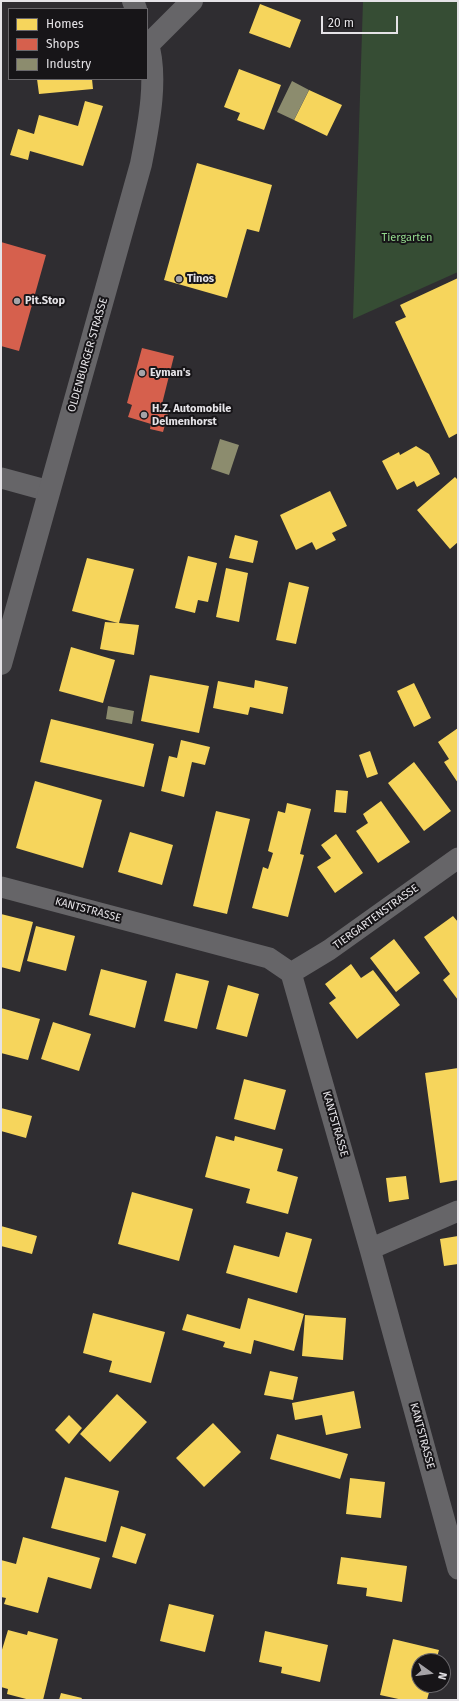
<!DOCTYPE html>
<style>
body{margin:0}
#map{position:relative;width:459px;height:1701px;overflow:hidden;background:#2f2d31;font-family:"Fira Sans",sans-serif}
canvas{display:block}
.frame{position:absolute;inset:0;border:2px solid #e5e3e7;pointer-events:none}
.legend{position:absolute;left:8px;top:8px;width:140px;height:72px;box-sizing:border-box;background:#171518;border:1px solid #69676b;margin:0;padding:5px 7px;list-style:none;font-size:12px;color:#e5e3e7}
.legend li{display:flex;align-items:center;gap:8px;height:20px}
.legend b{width:20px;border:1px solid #69676b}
.north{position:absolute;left:411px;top:1653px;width:40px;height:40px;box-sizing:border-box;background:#171518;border:1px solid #69676b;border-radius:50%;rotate:104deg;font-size:11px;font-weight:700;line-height:16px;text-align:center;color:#e5e3e7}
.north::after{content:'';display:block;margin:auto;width:14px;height:18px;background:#a5a3a7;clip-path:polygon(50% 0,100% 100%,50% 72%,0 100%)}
.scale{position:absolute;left:321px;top:16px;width:77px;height:18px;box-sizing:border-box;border:2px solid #e5e3e7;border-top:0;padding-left:5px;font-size:12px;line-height:14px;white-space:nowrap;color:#e5e3e7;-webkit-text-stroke:3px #171518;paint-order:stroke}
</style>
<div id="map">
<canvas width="459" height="1701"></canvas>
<div class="frame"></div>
<ul class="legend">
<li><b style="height:11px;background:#f6d55c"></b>Homes</li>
<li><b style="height:11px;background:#d6604d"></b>Shops</li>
<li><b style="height:11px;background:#8c8c6e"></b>Industry</li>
</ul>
<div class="north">N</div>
<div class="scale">20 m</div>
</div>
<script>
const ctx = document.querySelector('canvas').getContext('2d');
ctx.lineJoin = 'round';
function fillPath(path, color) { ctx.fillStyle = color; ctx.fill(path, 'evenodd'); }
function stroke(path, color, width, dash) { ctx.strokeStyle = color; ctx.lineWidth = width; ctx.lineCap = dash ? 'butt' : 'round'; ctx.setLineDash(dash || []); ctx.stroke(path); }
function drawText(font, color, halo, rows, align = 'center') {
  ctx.font = font + ' "Fira Sans",sans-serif'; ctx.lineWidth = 4; ctx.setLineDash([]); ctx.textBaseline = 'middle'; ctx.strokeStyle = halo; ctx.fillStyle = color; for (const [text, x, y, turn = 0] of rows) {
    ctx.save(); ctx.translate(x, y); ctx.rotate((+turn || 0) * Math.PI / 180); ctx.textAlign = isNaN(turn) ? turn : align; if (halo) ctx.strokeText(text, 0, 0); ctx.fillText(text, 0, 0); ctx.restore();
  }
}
const green = new Path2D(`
 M363,1H458V272L353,319Z`);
const homes = new Path2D(`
 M260,4L301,20L290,48L249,33Z
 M239,69L281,85L264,130L237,120L240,113L224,107Z
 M37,79H92L93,89L39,94Z
 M309,90L342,105L327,136L294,120Z
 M85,101L103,106L83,166L30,151L28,160L10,155L18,129L34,134L39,115L78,126Z
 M197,163L272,185L259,232L247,229L227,298L164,280Z
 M458,278V433L449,438L395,322L406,317L400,305Z
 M416,446L429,454L440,474L417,487L414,481L397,490L382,461L399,452L400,455Z
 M455,477L458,480V542L450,549L417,510Z
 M330,491L347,526L332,533L336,540L316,550L312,542L296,550L280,515Z
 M235,535L258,541L253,563L229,558Z
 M188,556L217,563L208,602L198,600L195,613L175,608Z
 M87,558L134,569L119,623L139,625L134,655L100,649L105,622L118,623L72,611Z
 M226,568L248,573L239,622L216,617Z
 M289,582L309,587L296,644L276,640Z
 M71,647L115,660L103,703L59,691Z
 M150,675L209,686L199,733L141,721Z
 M255,680L288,687L283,714L250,707L248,715L213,708L218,681L254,688Z
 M414,683L431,718L414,727L397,691Z
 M51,719L154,744L144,787L40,762Z
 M458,728V783L444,762L449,759L438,742Z
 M181,740L210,747L205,765L192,762L184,797L161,791L169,756L177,758Z
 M370,751L378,774L367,778L359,755Z
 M414,762L451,811L424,831L388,783Z
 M35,781L102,800L83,868L16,848Z
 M336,790L348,791L346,813L334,812Z
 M381,801L410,842L378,863L356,831L368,823L363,814Z
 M287,803L311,809L300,854L304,855L288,917L252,908L263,867L268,869L273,853L268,851L278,811L285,813Z
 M216,811L250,819L227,914L193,906Z
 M130,832L173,845L162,885L118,872Z
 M336,834L363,873L335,893L317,867L331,858L321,845Z
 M1,914L33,922L20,972L1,967Z
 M453,916L458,922V1000L443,980L450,974L424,937Z
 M36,926L75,936L66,971L27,961Z
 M394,939L420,973L396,992L370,958Z
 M351,964L361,978L373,970L400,1005L357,1039L329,1003L336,998L325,984Z
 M101,969L147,981L135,1028L89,1015Z
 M176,973L209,981L197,1029L164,1021Z
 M228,985L259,994L247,1037L216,1029Z
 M1,1008L40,1019L28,1060L1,1053Z
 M53,1022L91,1034L79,1071L41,1059Z
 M458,1068V1180L440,1183L425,1073Z
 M244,1079L286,1090L275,1130L234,1119Z
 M1,1108L32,1116L26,1138L1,1131Z
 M216,1136L234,1141L235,1136L283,1149L277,1171L298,1177L288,1214L246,1203L250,1189L205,1177Z
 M406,1176L409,1199L389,1202L386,1178Z
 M132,1192L193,1209L179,1261L118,1244Z
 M1,1226L37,1236L32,1254L1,1246Z
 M286,1232L312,1239L297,1293L226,1273L234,1245L279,1257Z
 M458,1236V1264L444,1266L440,1239Z
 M248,1298L304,1314L294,1351L254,1340L251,1354L223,1347L225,1342L182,1330L187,1314L240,1329Z
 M93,1313L165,1332L151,1383L109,1372L112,1361L83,1353Z
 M305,1315L346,1318L343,1360L302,1356Z
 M270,1371L298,1377L293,1400L264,1395Z
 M354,1391L361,1428L326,1435L322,1415L295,1420L292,1403Z
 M117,1394L147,1422L110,1462L80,1434Z
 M69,1415L82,1428L69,1444L55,1430Z
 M213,1423L241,1452L204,1487L176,1458Z
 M277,1434L348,1454L340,1479L270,1459Z
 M65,1477L119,1491L106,1542L51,1528Z
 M350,1478L385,1482L381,1518L346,1514Z
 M121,1526L146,1534L136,1564L112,1557Z
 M23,1537L100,1558L91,1589L48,1577L38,1613L4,1604L6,1598L1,1597V1560L16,1564Z
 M341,1557L407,1566L402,1602L366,1596L367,1588L337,1584Z
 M169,1604L214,1615L205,1652L160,1641Z
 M8,1630L27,1635L28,1631L58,1639L43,1700H30L7,1694L8,1689L1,1687V1653Z
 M265,1631L328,1645L320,1682L281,1673L282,1667L259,1662Z
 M393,1639L439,1650L436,1661H419V1685H431L427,1700H403L380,1695Z
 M61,1693L82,1698L81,1700H59Z`);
const shops = new Path2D(`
 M1,242L46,255L19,351L1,346Z
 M142,348L174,356L160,412L168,414L163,432L150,429L151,424L128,417L132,405L127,403Z`);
const industry = new Path2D(`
 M292,81L309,90L294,120L277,112Z
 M220,439L239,445L229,475L211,469Z
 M108,706L134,711L132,724L106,719Z`);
const street = new Path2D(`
 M1,478L49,491
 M1,887L269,958L291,973L370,1249L458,1569
 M291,973L329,950L458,858
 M370,1249L458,1211`);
const secondary = new Path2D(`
 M133,1L136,9
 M148,45L192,1
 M1,664L141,164C148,128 159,77 147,41`);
const markers = [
 [179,279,4,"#a5a3a7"],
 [17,301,4,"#a5a3a7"],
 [142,373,4,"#a5a3a7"],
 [144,415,4,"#a5a3a7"]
];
const parkNames = [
 ["Tiergarten",407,238]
];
const poiNames = [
 ["Tinos",187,279],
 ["Pit.Stop",25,301],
 ["Eyman's",150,373],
 ["H.Z. Automobile",152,409],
 ["Delmenhorst",152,422]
];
const streetNames = [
 ["OLDENBURGER STRASSE",88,355,-74],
 ["KANTSTRASSE",88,910,15],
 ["TIERGARTENSTRASSE",376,917,-36],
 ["KANTSTRASSE",335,1124,74],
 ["KANTSTRASSE",422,1436,75]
];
fillPath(green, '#364d34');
fillPath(homes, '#f6d55c');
fillPath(shops, '#d6604d');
fillPath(industry, '#8c8c6e');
stroke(street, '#666568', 21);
stroke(secondary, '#666568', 22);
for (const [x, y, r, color] of markers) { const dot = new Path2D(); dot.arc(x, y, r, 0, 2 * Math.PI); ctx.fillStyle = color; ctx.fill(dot); stroke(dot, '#171518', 1.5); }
drawText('11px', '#93d98d', '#171518', parkNames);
drawText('bold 11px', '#e5e3e7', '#171518', poiNames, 'left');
drawText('11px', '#e5e3e7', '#171518', streetNames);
</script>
